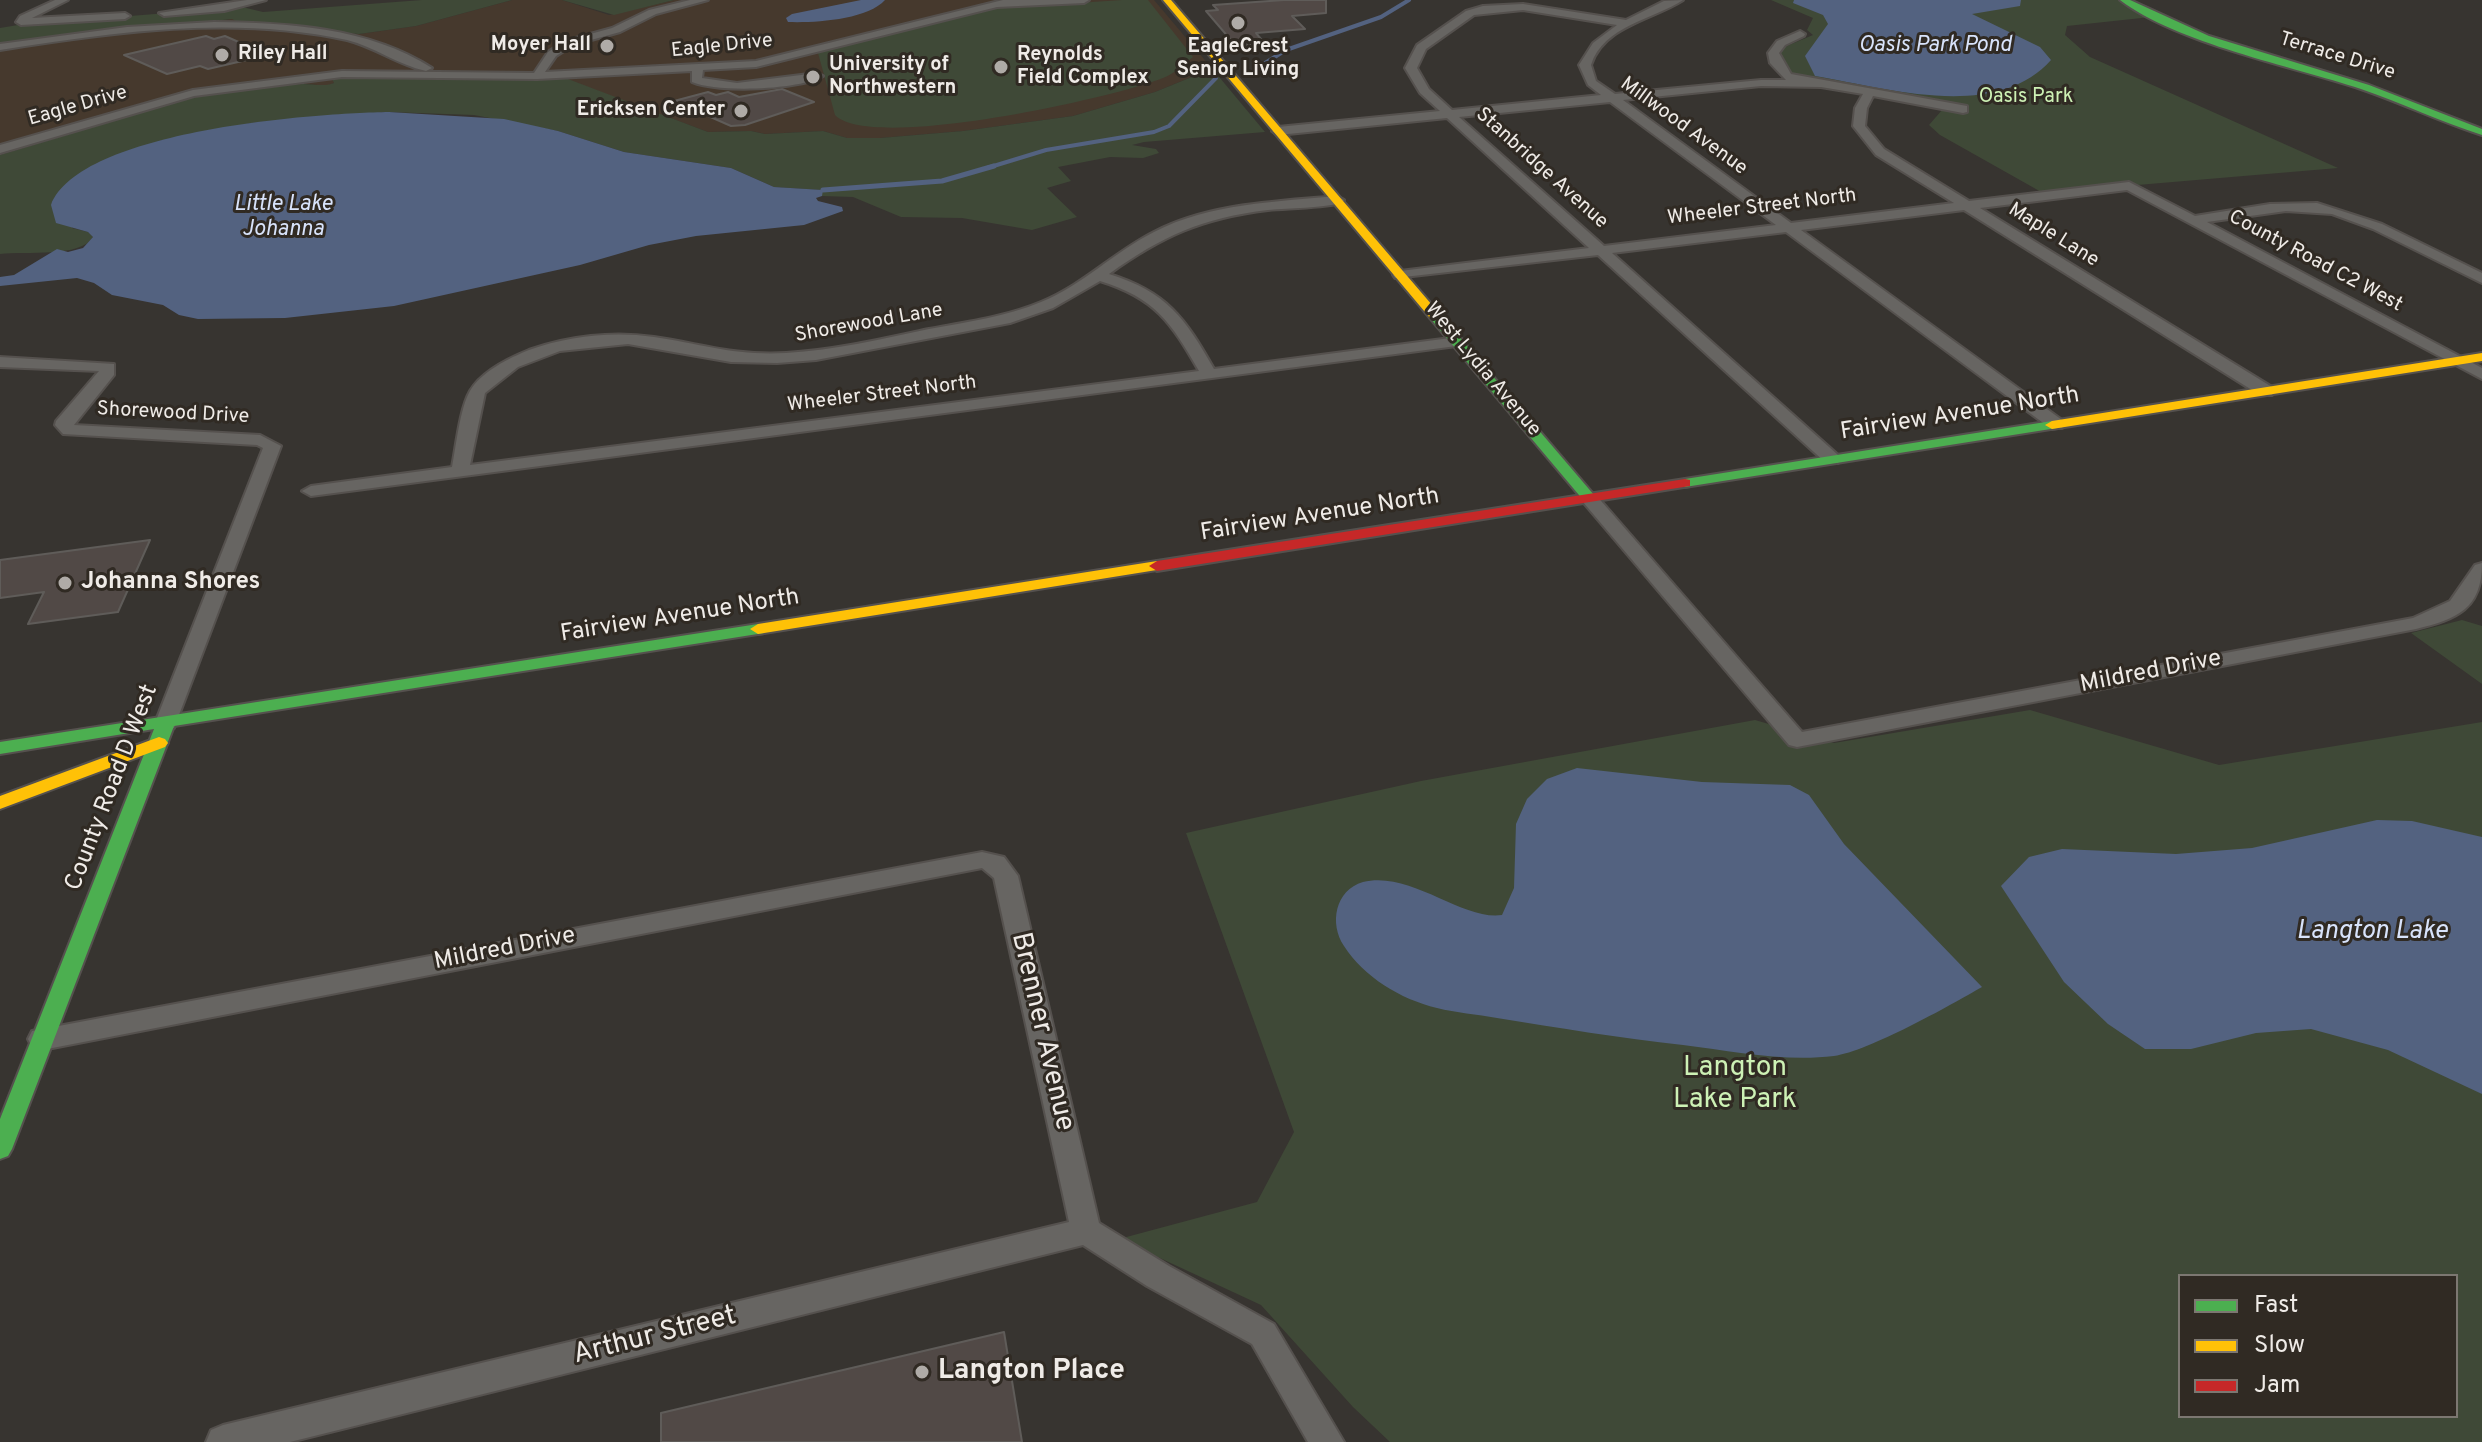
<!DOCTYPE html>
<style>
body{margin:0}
#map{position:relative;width:2482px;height:1442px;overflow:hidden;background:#373430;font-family:Overpass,sans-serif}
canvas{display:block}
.legend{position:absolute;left:2178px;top:1274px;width:280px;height:144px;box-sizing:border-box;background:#302a23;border:2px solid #7c7771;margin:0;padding:10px 14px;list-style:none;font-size:24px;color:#efebe7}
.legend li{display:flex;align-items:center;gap:16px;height:40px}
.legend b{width:40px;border:2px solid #7c7771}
</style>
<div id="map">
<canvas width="2482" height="1442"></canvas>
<ul class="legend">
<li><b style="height:10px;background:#4caf50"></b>Fast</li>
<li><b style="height:10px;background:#ffc107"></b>Slow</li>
<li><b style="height:10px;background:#c62828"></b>Jam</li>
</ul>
</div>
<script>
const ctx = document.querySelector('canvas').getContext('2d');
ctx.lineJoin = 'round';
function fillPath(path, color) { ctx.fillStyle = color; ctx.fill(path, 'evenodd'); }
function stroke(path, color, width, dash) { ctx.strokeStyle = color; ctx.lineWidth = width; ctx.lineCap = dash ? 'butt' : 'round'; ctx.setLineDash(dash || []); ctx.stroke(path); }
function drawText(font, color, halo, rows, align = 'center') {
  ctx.font = font + ' Overpass,sans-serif'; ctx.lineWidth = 6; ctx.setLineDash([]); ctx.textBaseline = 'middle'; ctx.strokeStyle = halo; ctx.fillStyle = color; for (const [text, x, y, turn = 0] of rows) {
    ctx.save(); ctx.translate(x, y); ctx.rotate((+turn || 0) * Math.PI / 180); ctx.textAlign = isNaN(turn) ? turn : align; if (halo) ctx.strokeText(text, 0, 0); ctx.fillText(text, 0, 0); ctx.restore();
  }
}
const education = new Path2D(`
 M512,0H562L609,15L674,0H1154L1215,72H1204L1155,92L1073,116L963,131L880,138H847L823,131L765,134L751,131L708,132L568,80L371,76L333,79L334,83L327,86L306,84L190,98L0,155V45L232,19L359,34L416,26Z`);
const green = new Path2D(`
 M422,0H512L416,26L359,34L241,24L232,19L0,45V28L18,25L242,7L263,12Z
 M562,0H674L614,15Z
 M1122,0H1148L1193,57C1184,64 1174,74 1163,78C1113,98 871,152 835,115L818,53L988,9Z
 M1771,0H2119L2151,17L2067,26L2065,35L2090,57L2338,168L2043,193L1940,135L1929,125L1949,102L1803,81L1790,76L1779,58L1782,48L1813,35L1807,30L1813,18Z
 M1204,72H1215L1265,132L1144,142L1132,145L1156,149L1159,153L1143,158L1110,157L1058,167L1071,181L1047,188L1077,217L1032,230L962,218L901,217L853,197L822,196V190L774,187L731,168L624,152L558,131L474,115L389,112L252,123L161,141L95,165L72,228L88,232L93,237C81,258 25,251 0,254V155L190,98C227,93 266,85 303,84C314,84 323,87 334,83L332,79L371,76L568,79L708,132L751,131L765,134L823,131L847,138H880L963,131L1073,116L1155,92Z
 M2462,620L2482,626V684L2411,633Z
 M2030,710L2219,765L2482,722V1442H1390L1353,1407L1261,1305L1119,1239L1257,1202L1294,1132L1186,833L1421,781L1755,720L1834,743ZM2180,1276H2456V1416H2180Z`);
const water = new Path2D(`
 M861,0H885C867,20 814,23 788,22L786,18L792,14Z
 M1794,0H2021L2020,6L1972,14L2040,47L2051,60C1996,122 1886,88 1815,76L1805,56L1828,24L1823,15L1793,3Z
 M389,112L504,119L558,131L624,152L731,168L774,187L823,190L822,196L816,198L818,201L842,207L843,211L804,225L696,236L649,245L580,265L394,306L285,318L198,319L179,315L163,305L112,295L94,283L77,278L0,286V277L14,275L57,249L68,252L83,248L93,237L88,232L56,223L51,205C80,130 316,113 389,112Z
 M1577,768L1702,782L1790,785L1809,795L1844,844L1982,987C1949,1006 1869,1051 1834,1056C1783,1062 1733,1051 1683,1045C1620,1038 1559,1028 1497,1018C1477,1014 1456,1013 1437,1008C1400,999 1364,977 1344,946C1329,924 1335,890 1363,882C1410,870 1463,921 1502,915L1514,888L1516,824L1527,799L1547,779Z
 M2377,820L2412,821L2482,837V1094L2388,1050L2311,1029L2256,1033L2191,1049H2145L2108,1024L2064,982L2001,886L2029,857L2062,849L2176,854L2252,848Z`);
const streamFar1 = new Path2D(`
 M1249,73L1286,50L1381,17L1409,0
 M987,168L1046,150L1154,132L1169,126L1216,78`);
const stream = new Path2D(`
 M823,190L942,181L994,166`);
const building = new Path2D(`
 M1284,0H1326V13L1292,16L1305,29L1256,33L1265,44L1236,46L1206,11L1218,10L1213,5Z
 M206,36L214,39L225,36L268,55L208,69L200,66L167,74L124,55Z
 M782,89L814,102L745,125L731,126L674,101L708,92L716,95L728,92L739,97Z
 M150,540L118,612L28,624L44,592L0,598V560Z
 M1004,1332L1022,1442H661V1413Z`);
const street = new Path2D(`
 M55,0H68L32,18L125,13L130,16L125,19L21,25L16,22L20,16Z
 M247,0H266L224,11L164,16L159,13Z
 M690,0H708L656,14L620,32L573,45L556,56L545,72L756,61L1003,0H1089L1084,3L997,7L756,67L703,70L702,78L737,83L817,73L823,76C800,90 717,93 692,82V71L537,79L342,77L194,96L0,153V145L193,90L342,71L534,73L548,52L565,41L612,28L649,10Z
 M1683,0C1654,19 1603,26 1591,65L1596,81L1615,94L1761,80H1786L1770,63L1768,53L1777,41L1800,31L1805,34L1804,36L1785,45L1779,53L1791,74L1967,106V112L1963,113L1873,96L1867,108L1865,126L1884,149L1969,201L2129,182L2195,216L2270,204L2317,203L2382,224L2482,273V283L2373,229L2332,214L2286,211L2207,222L2482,368V379L2127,190L1980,208L2272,387L2274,391L2272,395H2260L1964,210L1801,230L2062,420L2065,424L2062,428H2050L1786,232L1612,253L1838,455L1841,459L1838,463H1826L1598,255L1395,278L1393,275L1400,271L1589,248L1447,118L1278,135L1272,131L1278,127L1440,111L1420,93L1405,68L1417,45L1466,11L1483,6L1523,4L1626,20L1664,1ZM1523,10L1617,25L1593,43L1579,65L1588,85L1601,95L1452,110L1429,89L1417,68L1426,49L1474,15ZM1761,86L1821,87L1863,94L1855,108L1853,126L1876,155L1954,203L1791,223L1623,100ZM1610,102L1776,225L1604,246L1459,117Z
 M214,22C288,23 368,27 432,68L426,71C398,65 375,47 347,40C233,15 113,32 0,50V44L127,27Z
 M1337,196L1344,200L1342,203C1318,208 1292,208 1268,210C1202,218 1162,236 1109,274C1167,292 1185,318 1214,369L1458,337L1466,342L1464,345L311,496L302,491L311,486L452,467C456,447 460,408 470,391C481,372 509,358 529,350C568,336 613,331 654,337C702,344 735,356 786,353C835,350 882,339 929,329C967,322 1005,317 1041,302C1083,285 1114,252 1154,232C1210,203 1276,202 1337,196ZM1100,281C1155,298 1171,322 1199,371L470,465L485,393L518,367L560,351L628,344L731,362L777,363L816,360L1010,323L1053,308Z
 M0,357L114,364V375L74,425L260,435L281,446L174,728H158L155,723L263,448L257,445L63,434L55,425L56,421L99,371L0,367Z
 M1589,493L1595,494L1802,732L2413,618L2450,601L2475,565L2482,563C2482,609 2457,619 2416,629L1797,747L1789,745L1583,502L1580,498L1583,494Z
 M982,852L1004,857L1018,876L1099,1223L1169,1266L1274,1324L1344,1442H1308L1252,1344L1147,1286L1083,1245L290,1442H206L211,1430L223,1425L1069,1222L994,878L982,868L42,1050L32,1047L28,1039L32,1031Z`);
const fast = new Path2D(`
 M2120,0H2130L2209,36L2369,85L2482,129V135C2441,122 2402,103 2361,89C2292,66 2176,43 2120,0Z
 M1430,312H1438L1594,495V501H1584L1430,318Z
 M2052,421L2059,425L2057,428L1685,487L1678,483L1685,479Z
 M758,624L766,629L764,633L174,726L12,1149L8,1156L0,1159V1119L154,729L0,754V742Z`);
const slow = new Path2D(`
 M1163,0H1171L1438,312V318H1430Z
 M2482,353V361L2052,429L2045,425L2052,421Z
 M1157,561L1165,566L1163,569L758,634L750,629L758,624Z
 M159,737L165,739L168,743L165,747L0,809V796Z`);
const jam = new Path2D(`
 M1685,479L1690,480V486L1157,571L1149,566L1157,561Z`);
const markers = [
 [1238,23,8,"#afaba7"],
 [607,46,8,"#afaba7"],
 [222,55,8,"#afaba7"],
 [1001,67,8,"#afaba7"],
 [813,77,8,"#afaba7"],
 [741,111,8,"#afaba7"],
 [65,583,8,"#afaba7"],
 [922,1372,8,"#afaba7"]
];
const farPoinames = [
 ["Moyer Hall",591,46,"right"],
 ["EagleCrest",1238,48,"center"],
 ["Senior Living",1238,71,"center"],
 ["Riley Hall",238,55],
 ["Reynolds",1017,56],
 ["Field Complex",1017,79],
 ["University of",829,66],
 ["Northwestern",829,89],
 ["Ericksen Center",725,111,"right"]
];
const farStreetnames = [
 ["Eagle Drive",722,47,-6],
 ["Terrace Drive",2337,57,17],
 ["Eagle Drive",78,107,-16],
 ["Millwood Avenue",1683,127,36],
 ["Stanbridge Avenue",1541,169,42],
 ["Wheeler Street North",1762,208,-7],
 ["Maple Lane",2053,236,32],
 ["County Road C2 West",2315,262,28],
 ["Shorewood Lane",869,324,-10],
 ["West Lydia Avenue",1482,370,50],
 ["Wheeler Street North",882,395,-7],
 ["Shorewood Drive",173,414,3]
];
const farParknames = [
 ["Oasis Park",2026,98]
];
const farWaternames = [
 ["Oasis Park Pond",1935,47],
 ["Little Lake",283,206],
 ["Johanna",283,231]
];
const streetNames = [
 ["Fairview Avenue North",1960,415,-9],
 ["Fairview Avenue North",1320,516,-9],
 ["Fairview Avenue North",680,617,-9],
 ["Mildred Drive",2151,673,-11],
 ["County Road D West",113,788,-69],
 ["Mildred Drive",505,950,-11]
];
const poiNames = [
 ["Johanna Shores",81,583]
];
const waterNames = [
 ["Langton Lake",2372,933]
];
const nearStreetnames = [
 ["Brenner Avenue",1041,1032,77],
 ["Arthur Street",655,1337,-14]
];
const nearParknames = [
 ["Langton",1735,1069],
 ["Lake Park",1735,1101]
];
const nearPoinames = [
 ["Langton Place",938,1372]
];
fillPath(education, '#46392d');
fillPath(green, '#3f4937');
fillPath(water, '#536280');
stroke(streamFar1, '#536280', 4);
stroke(stream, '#536280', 5);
fillPath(building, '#514946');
stroke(building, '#5f5c59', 2);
stroke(street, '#55514e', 4);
stroke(fast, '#55514e', 4);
stroke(slow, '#55514e', 4);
stroke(jam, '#55514e', 4);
fillPath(street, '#676562');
fillPath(fast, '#4caf50');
fillPath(slow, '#ffc107');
fillPath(jam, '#c62828');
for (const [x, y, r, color] of markers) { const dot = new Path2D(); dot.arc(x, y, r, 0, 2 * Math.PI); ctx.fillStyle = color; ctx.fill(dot); stroke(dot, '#302a23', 3); }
drawText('bold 20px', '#efebe7', '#302a23', farPoinames, 'left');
drawText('20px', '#efebe7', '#302a23', farStreetnames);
drawText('20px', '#cdf1b5', '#302a23', farParknames);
drawText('italic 22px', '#d8e3fb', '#302a23', farWaternames);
drawText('24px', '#efebe7', '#302a23', streetNames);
drawText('bold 24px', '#efebe7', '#302a23', poiNames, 'left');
drawText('italic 26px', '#d8e3fb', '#302a23', waterNames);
drawText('28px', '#efebe7', '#302a23', nearStreetnames);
drawText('28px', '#cdf1b5', '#302a23', nearParknames);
drawText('bold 28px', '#efebe7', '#302a23', nearPoinames, 'left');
</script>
